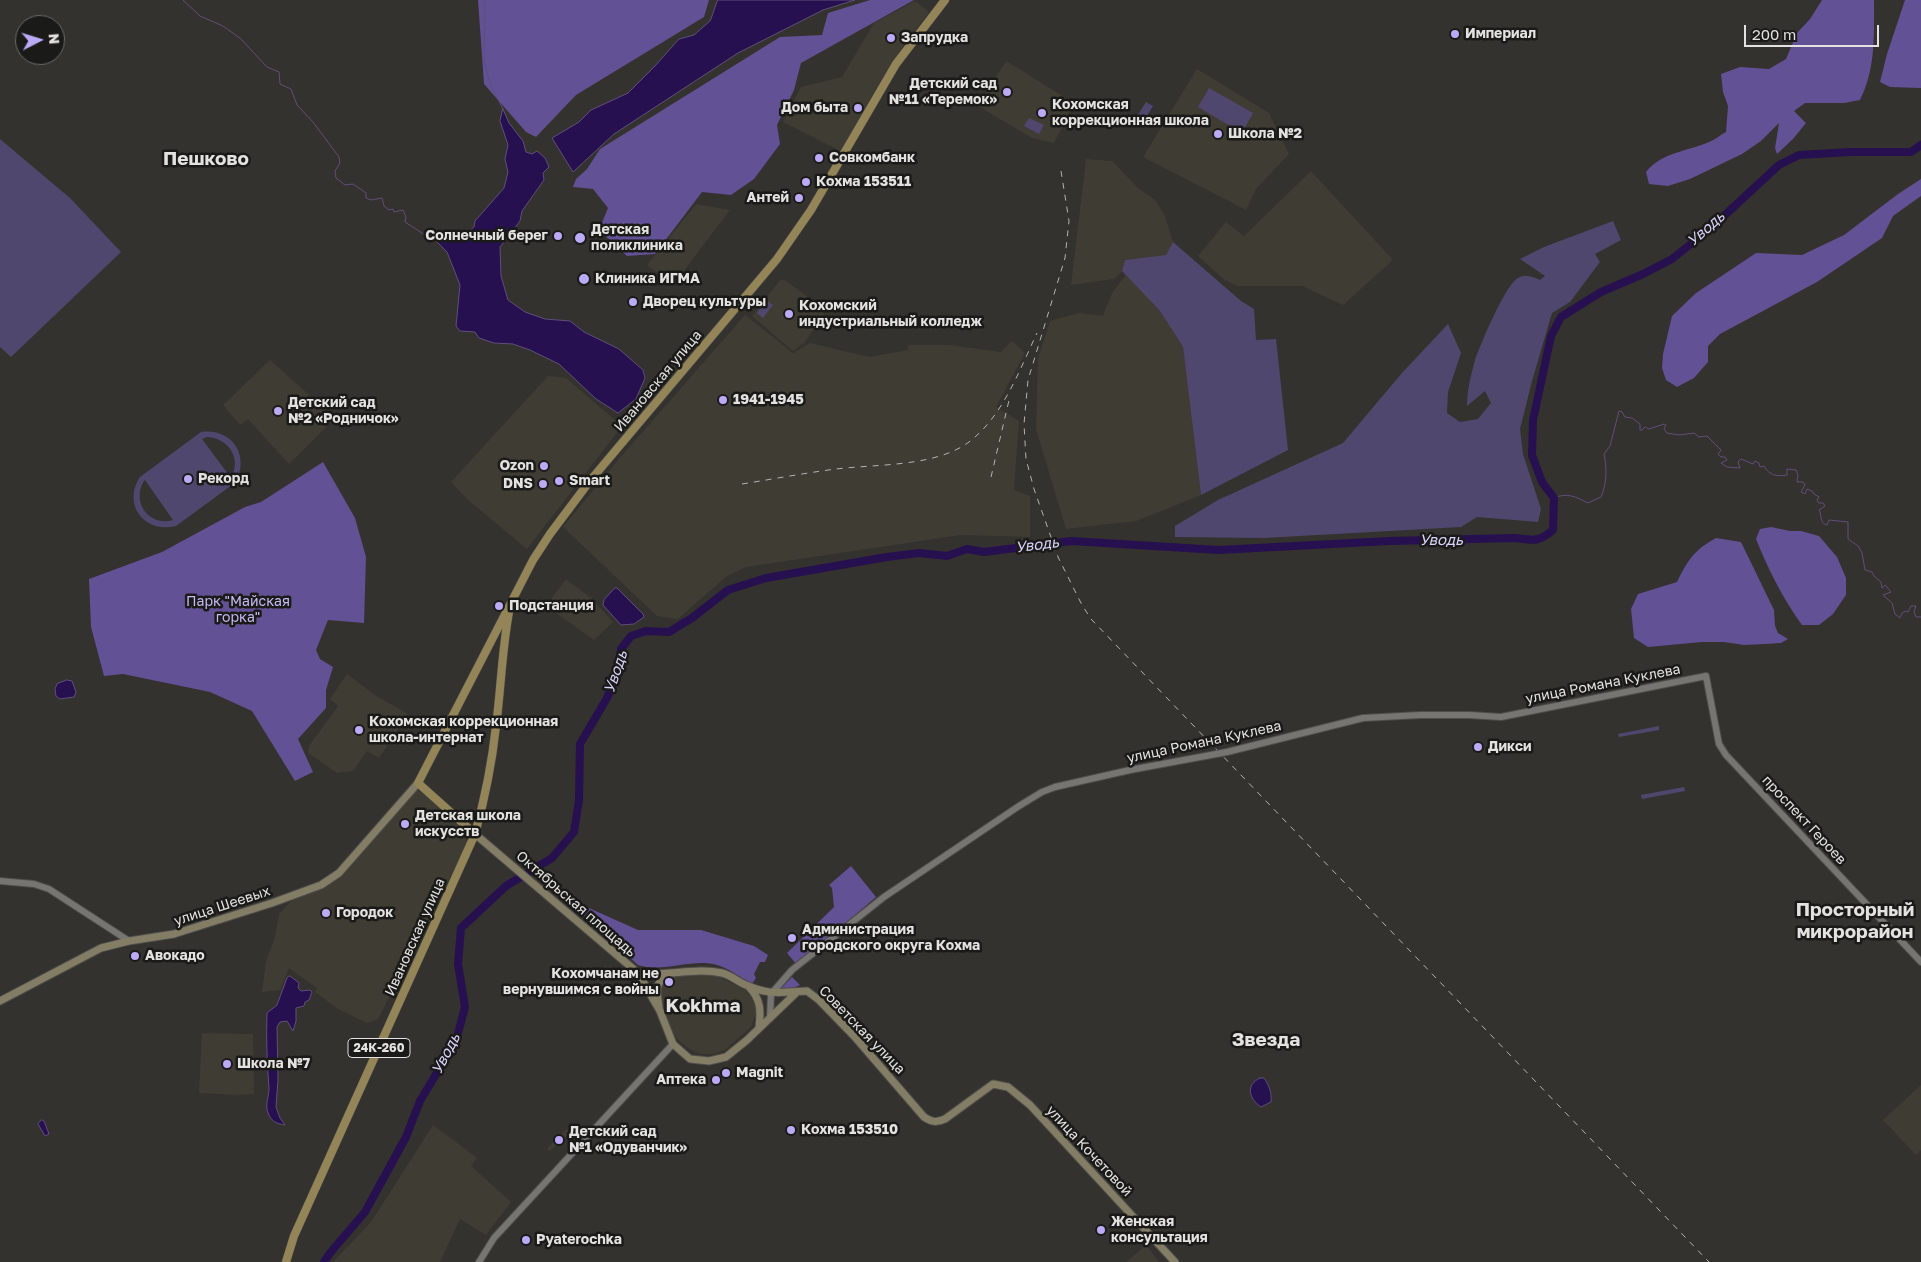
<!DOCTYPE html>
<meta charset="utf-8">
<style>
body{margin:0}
#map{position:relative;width:1921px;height:1262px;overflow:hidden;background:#33322e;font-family:"Golos Text",sans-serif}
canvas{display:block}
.north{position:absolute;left:15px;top:15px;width:50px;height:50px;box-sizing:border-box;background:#1a1a18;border:1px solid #6a6a68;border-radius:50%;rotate:85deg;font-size:14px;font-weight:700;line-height:20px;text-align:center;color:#e3e2e0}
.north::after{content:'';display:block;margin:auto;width:18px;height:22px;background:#bbaaf6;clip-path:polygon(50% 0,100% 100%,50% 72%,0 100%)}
.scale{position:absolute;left:1744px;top:25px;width:135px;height:22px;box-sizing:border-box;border:2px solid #e3e2e0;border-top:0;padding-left:6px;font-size:15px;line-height:18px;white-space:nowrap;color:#e3e2e0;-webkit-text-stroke:4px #1a1a18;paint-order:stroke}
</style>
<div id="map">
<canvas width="1921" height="1262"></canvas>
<div class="north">N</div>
<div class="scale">200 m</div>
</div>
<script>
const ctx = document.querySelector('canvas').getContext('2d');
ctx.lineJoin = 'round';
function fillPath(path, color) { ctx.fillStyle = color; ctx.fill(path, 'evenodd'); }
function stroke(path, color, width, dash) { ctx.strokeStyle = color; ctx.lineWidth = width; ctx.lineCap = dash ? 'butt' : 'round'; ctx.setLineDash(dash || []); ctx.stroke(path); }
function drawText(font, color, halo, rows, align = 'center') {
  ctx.font = font + ' "Golos Text",sans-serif'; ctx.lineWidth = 5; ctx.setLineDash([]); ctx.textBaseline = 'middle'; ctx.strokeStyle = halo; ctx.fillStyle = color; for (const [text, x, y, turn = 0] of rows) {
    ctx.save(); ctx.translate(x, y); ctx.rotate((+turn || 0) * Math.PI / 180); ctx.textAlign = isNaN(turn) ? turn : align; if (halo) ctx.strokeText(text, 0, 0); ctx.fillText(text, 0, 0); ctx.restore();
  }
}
const built = new Path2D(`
 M915,1L929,12L901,49L880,82L840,151L783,122L801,87L842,77L874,23Z
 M1006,61L1074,103L1054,143L1032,138L978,106Z
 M1197,69L1269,113L1289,154L1256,189L1246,210L1143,157Z
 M1086,159L1112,161L1138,188L1156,201L1165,216L1173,242L1167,255L1125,260L1122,271L1114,279L1071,285Z
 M1311,171L1393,260L1343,305L1302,286H1238L1226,281L1198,256L1226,222L1244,236Z
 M696,204L730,210L673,285L647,265Z
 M1126,275L1160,311L1183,347L1201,495L1136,521L1066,529L1036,429L1038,359L1050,321L1079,313L1103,316L1112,293Z
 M780,280H785L826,311L805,342L793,351L752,316Z
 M745,315L793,353L810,343L869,357L908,350V345H949L1001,352L1012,341L1025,353L996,407L1019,421L1014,490L1030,496V537L961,535L746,567L727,576L678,619L657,616L563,527L618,460Z
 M270,360L335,418L289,464L248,419L240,425L223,405Z
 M548,376L566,378L622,426L527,549L466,498L451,482Z
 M566,579L591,598L613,622L594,640L546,606Z
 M347,674L378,697L408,714L379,758L367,751L353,771L337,773L308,753L309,746L338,706L330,699Z
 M415,790L421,791L466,831L467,838L464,850L378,1019L367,1023L338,1009L315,992L317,988L289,968L280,990L262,992L266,961L275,938L279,914L292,900L341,878Z
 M713,974L745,990L754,1001L756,1013L751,1027L725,1050L714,1054H700L688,1048L677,1039L669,1024L660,992L661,986L667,977L674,975Z
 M202,1033L253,1034L254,1094L239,1095L199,1093Z
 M1921,1085V1150L1916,1155L1883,1120Z
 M433,1125L477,1158L471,1166L511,1202L486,1235L460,1219L440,1262H333L371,1222Z
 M566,1129L570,1133L550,1151L547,1149Z
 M1146,1245L1159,1262H1126Z`);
const green = new Path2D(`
 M1209,88L1253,113L1242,133L1198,107Z
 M1146,102L1153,106L1145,119L1138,115Z
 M1029,118L1044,125L1039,134L1024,126Z
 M0,139L70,198L121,252L11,357L0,347Z
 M1613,221L1621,240L1595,254L1600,262L1570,302L1552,313L1532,381L1520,429L1523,454L1541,509L1538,522L1477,517L1461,527L1264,538L1175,537V526L1218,500L1343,443L1402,373L1448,324L1461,353L1448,392L1447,413L1460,422L1478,419L1491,403L1485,391L1467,406C1467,390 1471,375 1475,360C1481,344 1505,285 1518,278C1526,273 1533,277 1540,280L1545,276L1520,259L1544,247Z
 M1173,242L1241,301L1254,309L1256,340L1276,339L1288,450L1201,495L1183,347L1160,311L1122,271L1125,260L1166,255Z
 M766,300L773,305L763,318L757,313Z
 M201,432C231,428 250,454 236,482L176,526C144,534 122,504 140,477ZM207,437C229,438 242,459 231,478L202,439ZM144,481L145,480L173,520C149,527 131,502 144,481Z
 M1659,726V730L1619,737L1618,734Z
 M1684,787L1685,791L1642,799L1641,795Z`);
const forest = new Path2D(`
 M478,0H709L704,17L576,95L536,137L526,132L484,84Z
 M870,0H914L801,63L794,90L777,125L780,144L754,179L731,195L702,192L655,254L627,256L599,230L608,208L593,189L573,187L576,179L587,169L600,149L780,37L822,35L828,13Z
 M1822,0H1874C1874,35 1876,68 1860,100L1844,103H1805L1794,111L1806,123L1793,139L1777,154L1775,148L1779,123L1761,141L1742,154L1690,179L1668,186L1649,184L1646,172C1662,152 1686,152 1709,142C1715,140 1720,135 1726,132L1728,106L1723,92L1721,74L1740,67L1769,69L1786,59L1797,33L1810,19Z
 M1905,0H1921V88L1890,87L1880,82L1887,54Z
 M1921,179V196L1893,216L1882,238L1817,282L1720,334L1708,346V362L1694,378L1677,387L1666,380L1662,368L1663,354L1672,316L1696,293L1756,253L1802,255L1844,235L1898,194Z
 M323,462L355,518L366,557L364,623L328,620L316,650L320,659L333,667L326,690V708L298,739L313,772L295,781L252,711L210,692L123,674L104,676L91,627L89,579L162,552L245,507L261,502Z
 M1771,527L1790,531H1801L1819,536L1837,557L1846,578V595L1833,614L1819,625H1802C1783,599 1768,569 1756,539L1760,529Z
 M1716,538L1741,542L1774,610L1775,626L1778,633L1788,639L1781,643L1765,644L1744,645L1724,642H1702L1648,647L1634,638L1631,609L1638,594L1677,582C1688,560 1694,550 1716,538Z
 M851,866L876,897L797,965L787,953L834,907L832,888L829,885Z
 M580,904L638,930H701L754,946L768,955L765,962H760L754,974L756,978L752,984C741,978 729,968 717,965C692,958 665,973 638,965L576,909Z
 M792,977L800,985L789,990H779Z`);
const water = new Path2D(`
 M718,0H855L823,10L738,53L614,134L573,172L552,138L579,122L591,110L628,93L655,66L679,39L694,35L710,21Z
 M503,109L509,123L523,141L526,152L532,154L537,151L545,158L549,167L543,173L544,180L522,211L520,221L500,247L501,276L508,300L525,312L545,319L570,321L584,332L619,349L643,370L645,378L636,399L618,413L596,399L559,364L530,350L513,344L494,343L479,338L475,332L460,331L456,326L460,285L447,252L431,236L438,233L464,236L474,227L475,221L504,188L508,172L505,159L508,145L500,121Z
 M615,588H617L643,614L644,617L634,624L621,625L603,605L604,600Z
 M67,680L72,681L76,692L74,697L60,699L56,696L55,689L57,684Z
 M290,976L299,983L298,988L301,991L310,990L312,992L309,1000L305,1002L304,1006L296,1008V1021L293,1031L287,1021L280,1022L277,1027L278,1080L276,1107L280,1118L285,1125C278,1124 272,1122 269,1115C264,1106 269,1098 269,1088C267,1063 266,1038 267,1013L277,1005L287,978Z
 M1260,1078H1264C1269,1085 1272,1093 1271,1102L1261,1107C1249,1099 1245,1085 1260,1078Z
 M42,1120L44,1121L49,1134L45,1136L38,1124Z`);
const stream = new Path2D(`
 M183,0L200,16L223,26L241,39L267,67L279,72L280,84L291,89L297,105L313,122L339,157L340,163L335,171L336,178L345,185L353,184L366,193V198L371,200L382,198L384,206L389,210L393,209L394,212L403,210L406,217L405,222L425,235L431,236
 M485,0L484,62L491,86L503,109
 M1554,498C1567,492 1576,497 1588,503L1601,497C1607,483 1607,469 1604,454L1610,446L1619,411L1622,412L1625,417L1632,418L1640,424V430H1642L1645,427L1649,429L1664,424L1666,425L1664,429L1667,433L1679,435L1694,433L1699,437L1707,436L1721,450L1718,454L1721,457H1725L1727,460L1721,463L1727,467L1740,468L1738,462L1741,459L1753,464L1755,461L1759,463L1760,467L1764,466C1769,475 1776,477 1787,475V469L1796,470L1798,475L1797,482H1803L1805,485L1801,492L1805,494L1807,489L1812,491L1814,494L1819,497L1817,500L1819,503H1823L1825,506L1819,510C1822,515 1819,523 1827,525L1829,520L1848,522V539L1858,546L1862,553L1865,570L1872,572L1874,576L1881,582L1882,588L1885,585L1891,592L1883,595L1892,603L1895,614L1900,618L1902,613L1906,611L1908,612L1911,606H1916L1914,612L1916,617H1921`);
const river = new Path2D(`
 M324,1262L330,1253L365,1212L406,1137L420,1101L456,1041L465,1007L458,964L461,928L506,886L552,858L574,832L579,800L580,744L607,698L619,668L621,649L631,636L646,631L669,632L692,618L728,590L766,578L887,557L919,553L947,556L967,549L984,552L1071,541L1219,550L1389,541L1514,538C1533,540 1538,543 1553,530L1554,498L1542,482L1532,455L1533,420L1551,336L1561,317L1601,292L1643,274L1672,259L1712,227L1779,165L1799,155L1850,152H1911L1921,145`);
const tertiary = new Path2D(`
 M1227,752L1363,718L1420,715H1469L1501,717L1706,676L1719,744L1726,755L1921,962
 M0,881L34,884L49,889L129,941
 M770,1018L771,994L792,970L884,897L1019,806L1042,792L1055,787L1130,770L1211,755
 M479,1262L494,1238L673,1044`);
const secondary = new Path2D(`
 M475,834L638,973L660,1011L673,1044L690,1059L709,1061L726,1057L747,1040L797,992
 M638,973C666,977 695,967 722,973C731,975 738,982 746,985C771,996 781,992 807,991L819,1000L854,1036L924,1117C932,1122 936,1123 945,1119L993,1084L1008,1087L1030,1105L1175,1262
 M749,987C761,999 761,1011 759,1028
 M0,1001L101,948L129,941L174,934L272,903L321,885L339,873L418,783
 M659,1007C657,993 654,982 668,975`);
const primary = new Path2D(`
 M475,834L418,783L533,560L550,534L589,482L777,259L811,210L896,64L945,0
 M286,1262L294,1236L475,834C485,798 492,763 496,726C501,688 502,650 509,612`);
const rail = new Path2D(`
 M1061,171L1069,221L1065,258L1028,380L1024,424L1026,459L1034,489L1058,557L1082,605L1091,619L1709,1262
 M991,477L1010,396
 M742,484C773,479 805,473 836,469C877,464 935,467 969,442C1003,416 1019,371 1037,333`);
const tertiaryBridge = new Path2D(`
 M1211,755L1227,752`);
const markers = [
 [1455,34,5,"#bbaaf6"],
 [891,38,5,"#bbaaf6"],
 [1007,92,5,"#bbaaf6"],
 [858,108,5,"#bbaaf6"],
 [1042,113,5,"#bbaaf6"],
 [1218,134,5,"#bbaaf6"],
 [819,158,5,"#bbaaf6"],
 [806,182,5,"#bbaaf6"],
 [799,198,5,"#bbaaf6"],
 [558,236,5,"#bbaaf6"],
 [580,238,6,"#bbaaf6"],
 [584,279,6,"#bbaaf6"],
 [633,302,5,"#bbaaf6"],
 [789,314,5,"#bbaaf6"],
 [723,400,5,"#bbaaf6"],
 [278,411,5,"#bbaaf6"],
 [544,466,5,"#bbaaf6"],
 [188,479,5,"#bbaaf6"],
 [559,481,5,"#bbaaf6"],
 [543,484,5,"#bbaaf6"],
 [499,606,5,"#bbaaf6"],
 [359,730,5,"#bbaaf6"],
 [1478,747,5,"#bbaaf6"],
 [405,824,5,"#bbaaf6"],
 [326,913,5,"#bbaaf6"],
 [792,938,5,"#bbaaf6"],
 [135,956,5,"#bbaaf6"],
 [669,982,5,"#bbaaf6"],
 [227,1064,5,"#bbaaf6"],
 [726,1073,5,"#bbaaf6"],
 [716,1080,5,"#bbaaf6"],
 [791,1130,5,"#bbaaf6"],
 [559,1140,5,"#bbaaf6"],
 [1101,1230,5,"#bbaaf6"],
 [526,1240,5,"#bbaaf6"]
];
const shields = [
 [379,1048,62]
];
const shieldNames = [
 ["24К-260",379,1048]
];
const poiNames = [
 ["Империал",1465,34],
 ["Запрудка",901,38],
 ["Детский сад",997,84,"right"],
 ["№11 «Теремок»",997,100,"right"],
 ["Кохомская",1052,105],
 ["коррекционная школа",1052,121],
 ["Дом быта",848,108,"right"],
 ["Школа №2",1228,134],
 ["Совкомбанк",829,158],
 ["Кохма 153511",816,182],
 ["Антей",789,198,"right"],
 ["Детская",591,230],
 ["поликлиника",591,246],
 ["Солнечный берег",548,236,"right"],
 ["Клиника ИГМА",595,279],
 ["Дворец культуры",643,302],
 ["Кохомский",799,306],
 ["индустриальный колледж",799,322],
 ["1941-1945",733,400],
 ["Детский сад",288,403],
 ["№2 «Родничок»",288,419],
 ["Ozon",534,466,"right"],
 ["Рекорд",198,479],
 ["Smart",569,481],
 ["DNS",533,484,"right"],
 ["Подстанция",509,606],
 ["Кохомская коррекционная",369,722],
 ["школа-интернат",369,738],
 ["Дикси",1488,747],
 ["Детская школа",415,816],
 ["искусств",415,832],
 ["Городок",336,913],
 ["Администрация",802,930],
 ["городского округа Кохма",802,946],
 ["Авокадо",145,956],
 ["Кохомчанам не",659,974,"right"],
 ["вернувшимся с войны",659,990,"right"],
 ["Школа №7",237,1064],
 ["Magnit",736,1073],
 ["Аптека",706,1080,"right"],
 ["Кохма 153510",801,1130],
 ["Детский сад",569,1132],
 ["№1 «Одуванчик»",569,1148],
 ["Женская",1111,1222],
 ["консультация",1111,1238],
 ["Pyaterochka",536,1240]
];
const streetNames = [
 ["Ивановская улица",658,381,-50],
 ["улица Романа Куклева",1603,684,-11],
 ["улица Романа Куклева",1204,742,-12],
 ["проспект Героев",1804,820,47],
 ["Октябрьская площадь",576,904,41],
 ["улица Шеевых",222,906,-18],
 ["Ивановская улица",415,937,-66],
 ["Советская улица",862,1030,46],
 ["улица Кочетовой",1089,1151,47]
];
const parkNames = [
 ["Парк \"Майская",238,602],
 ["горка\"",238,618]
];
const waterNames = [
 ["Уводь",1706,229,-41],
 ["Уводь",1441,540],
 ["Уводь",1037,545,-7],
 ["Уводь",616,672,-71],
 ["Уводь",446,1054,-62]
];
const districtNames = [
 ["Пешково",206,159],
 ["Просторный",1855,910],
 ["микрорайон",1855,932],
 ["Kokhma",703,1006],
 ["Звезда",1266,1040]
];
fillPath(built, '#3f3c34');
fillPath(green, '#50476e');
fillPath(forest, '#625194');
fillPath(water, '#27104f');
stroke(water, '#5f4f7a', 1);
stroke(stream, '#5f4f7a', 1);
stroke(river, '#27104f', 8);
stroke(tertiary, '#4f4e4b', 8);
stroke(secondary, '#4f4e4b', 9);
stroke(primary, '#4f4e4b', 9);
stroke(tertiary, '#767571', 6);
stroke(secondary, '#847d65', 7);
stroke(primary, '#938558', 8);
stroke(rail, '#b4b3b1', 1, [6, 6]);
stroke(tertiaryBridge, '#4f4e4b', 8, []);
stroke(tertiaryBridge, '#767571', 6);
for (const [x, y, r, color] of markers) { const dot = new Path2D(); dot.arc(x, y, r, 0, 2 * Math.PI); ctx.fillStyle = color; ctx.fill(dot); stroke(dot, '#1a1a18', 2); }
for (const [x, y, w] of shields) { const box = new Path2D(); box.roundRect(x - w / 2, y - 9.5, w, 19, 4); ctx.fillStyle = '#1a1a18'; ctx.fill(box); stroke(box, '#e3e2e0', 1); }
drawText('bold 12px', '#e3e2e0', null, shieldNames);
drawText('bold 14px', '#e3e2e0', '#1a1a18', poiNames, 'left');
drawText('14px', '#e3e2e0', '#1a1a18', streetNames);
drawText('14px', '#c5b9f4', '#1a1a18', parkNames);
drawText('italic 15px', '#d8d1f9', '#1a1a18', waterNames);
drawText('bold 19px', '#e3e2e0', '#1a1a18', districtNames);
</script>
